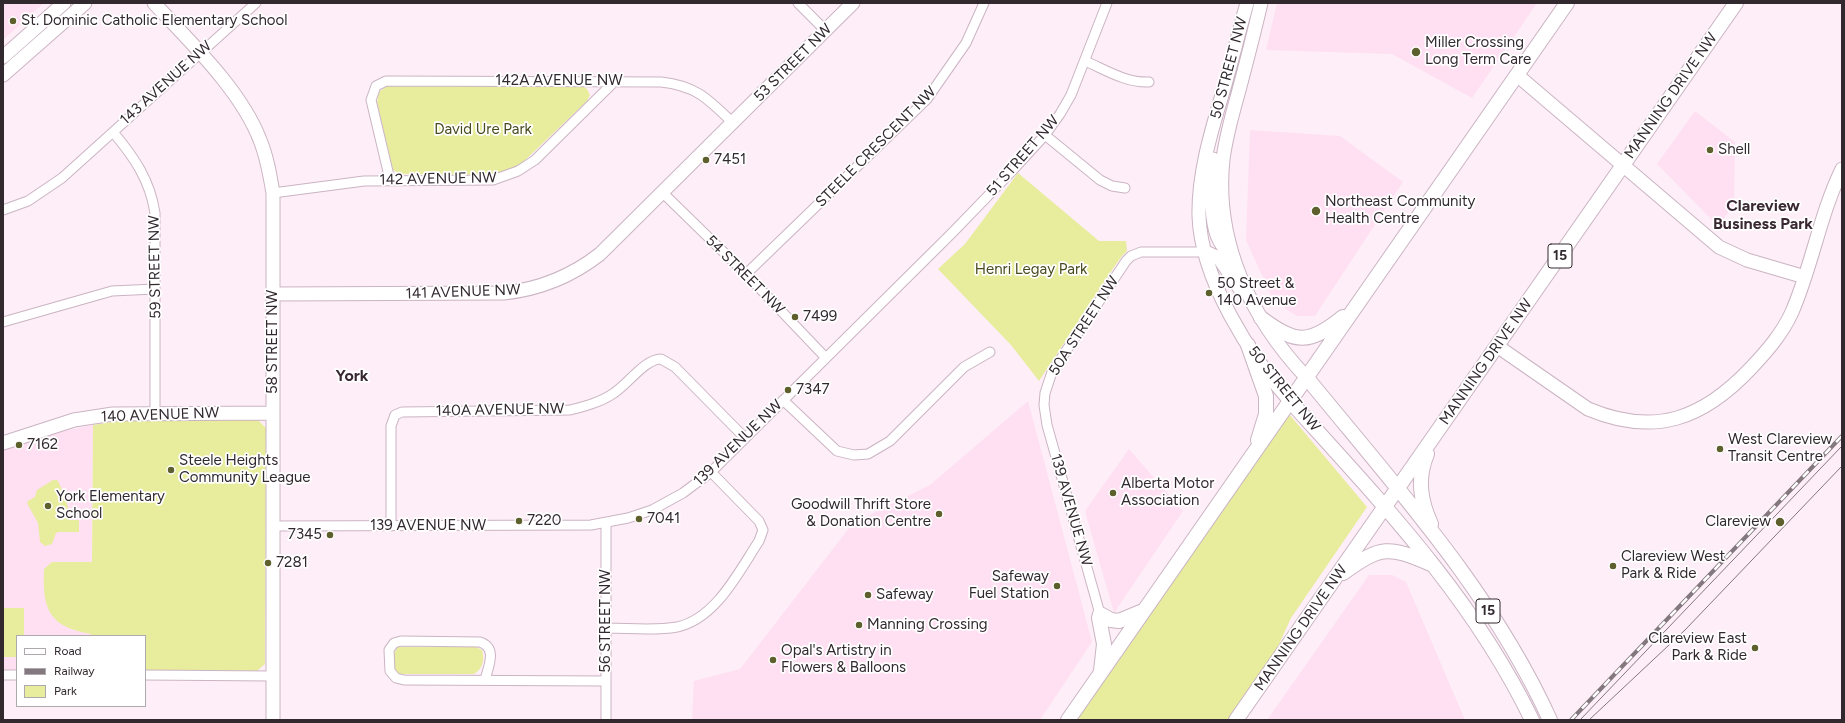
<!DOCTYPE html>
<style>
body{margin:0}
#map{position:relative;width:1845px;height:723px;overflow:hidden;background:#fdeef7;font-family:Figtree,sans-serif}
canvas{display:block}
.frame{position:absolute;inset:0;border:4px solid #32292f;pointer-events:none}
.legend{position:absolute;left:16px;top:635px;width:130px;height:72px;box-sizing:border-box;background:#fff;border:1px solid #ada9ac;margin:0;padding:5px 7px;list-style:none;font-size:12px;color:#32292f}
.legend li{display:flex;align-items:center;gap:8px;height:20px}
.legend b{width:20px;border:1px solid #ada9ac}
</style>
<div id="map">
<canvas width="1845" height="723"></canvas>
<div class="frame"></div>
<ul class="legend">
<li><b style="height:5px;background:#fff"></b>Road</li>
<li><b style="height:5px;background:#84787f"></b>Railway</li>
<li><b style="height:11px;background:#e8ec9d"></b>Park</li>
</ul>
</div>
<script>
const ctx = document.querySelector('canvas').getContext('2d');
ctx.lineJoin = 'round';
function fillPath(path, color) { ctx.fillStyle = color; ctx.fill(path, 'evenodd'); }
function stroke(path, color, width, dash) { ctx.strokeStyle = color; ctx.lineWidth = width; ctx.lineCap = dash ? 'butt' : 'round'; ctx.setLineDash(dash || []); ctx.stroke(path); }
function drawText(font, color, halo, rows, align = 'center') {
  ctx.font = font + ' Figtree,sans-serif'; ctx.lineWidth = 3.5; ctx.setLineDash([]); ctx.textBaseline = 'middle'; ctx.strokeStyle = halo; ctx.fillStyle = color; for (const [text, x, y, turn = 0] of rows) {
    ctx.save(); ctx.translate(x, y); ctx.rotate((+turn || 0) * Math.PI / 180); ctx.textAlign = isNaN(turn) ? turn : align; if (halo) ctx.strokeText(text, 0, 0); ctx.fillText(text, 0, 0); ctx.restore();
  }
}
const built = new Path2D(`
 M3,3H44L3,40Z
 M1277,3H1537L1472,98L1392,54L1266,50Z
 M1695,111L1735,142L1734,205L1718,226L1657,164Z
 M1250,130L1340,136L1403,182L1315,316H1297L1287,310L1271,295L1246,240Z
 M1028,401L1092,642L1040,720H692L694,681L740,669L853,523L930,485Z
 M93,425L91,636H17V670H3V450L58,432Z
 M1129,449L1183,511L1114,613L1085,511Z
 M1369,575H1392L1406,582L1465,720H1267Z`);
const green = new Path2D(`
 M387,86H582L587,89L590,95L587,101L520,165L505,171L489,175L400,174L393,170L377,103L379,92Z
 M1018,173L1099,241H1126L1127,251L1122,256L1114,267L1039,381L1011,345L938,269L965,244Z
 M1289,414L1367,507L1291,618L1275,653L1229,720H1074L1278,427Z
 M144,420H258L266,428L265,664L257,671L145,670V636H91V634C49,627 42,609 44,569L52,562H92L93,425L118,421Z
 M53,480H57C59,481 68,505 68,508C68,510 66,512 67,514L70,520H79V532H59L56,533L52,544L45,546L40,542L38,523L27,503L28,501L35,497L37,490Z
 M3,608H24V636H17V657H3Z
 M398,647H476L482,650C485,660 483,668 474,674H401L396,673L394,668V653Z`);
const street = new Path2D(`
 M798,3L826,31
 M1085,61C1106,70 1126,83 1149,82
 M113,132C134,157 150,180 155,213V413
 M1045,135L1100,180L1112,186L1125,188
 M390,180L371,100L376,86L386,81L661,82C697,86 708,99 733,123
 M273,193L364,181L493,180L518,171L535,160L615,81
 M663,193L746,274L826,358
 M3,210L28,201L62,178L256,3
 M746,274L927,99L966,43L984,3
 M3,322L112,291L155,289
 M783,400L837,451L854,455L868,454L890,441L964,367L990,352
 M606,523V720
 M273,526L591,525L628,518L652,510L683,493L711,472L952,233L1012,171L1045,135L1060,114L1071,95L1107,3
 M391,526V426L395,415L402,412L570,410C586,406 601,402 614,393C628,384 645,359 661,359L675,367L745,438
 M1100,614L1047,425L1044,405L1045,393L1052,372L1126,261L1131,256L1141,252H1210
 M607,628C629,628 654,631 677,627C716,619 739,571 759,541L763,530L759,521L711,472
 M3,675H17
 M145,675L272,676
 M485,680C488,667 498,648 480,642L401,641L394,643L389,650L390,671L396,678L404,680L606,681`);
const secondary = new Path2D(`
 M154,3C190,42 241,90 260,140C267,157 270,175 273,193V720
 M1247,3C1239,31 1232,60 1224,88C1212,129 1198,173 1199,216C1201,279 1250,356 1290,401
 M1261,3C1254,33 1246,64 1238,94C1232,115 1226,137 1223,159C1214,242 1251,319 1307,378
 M3,57L64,3
 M3,75L85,3
 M1517,75L1719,247L1747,260L1805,277
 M1213,159C1212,181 1206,242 1231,252
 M1205,252L1219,258L1240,289
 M274,294L504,293C541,289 572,276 600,254L853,3
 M1497,346L1588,409C1655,437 1703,419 1751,368C1767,351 1782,334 1792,312C1812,266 1820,214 1842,169
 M3,443L74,420L113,414L273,413`);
const primary = new Path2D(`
 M1261,318C1296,344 1309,345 1343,317
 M1248,345L1266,396V414L1258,440
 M1307,378C1395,486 1492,592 1550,720
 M1290,401C1381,502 1472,596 1532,720
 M1427,454C1417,478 1420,500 1431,524
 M1343,573C1382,545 1388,546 1431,564
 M1101,671L1104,644L1099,618L1100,614L1111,620L1119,621L1143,611
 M1068,720L1567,3
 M1236,720L1736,3`);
const tram = new Path2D(`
 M1580,720L1842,446
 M1589,720L1685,630L1842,466`);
const rail = new Path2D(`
 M1571,720L1842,436`);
const markers = [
 [13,21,4,"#5d5f2d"],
 [1416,52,5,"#5d5f2d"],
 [1710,150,4,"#5d5f2d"],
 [706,160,4,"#5d5f2d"],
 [1316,211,5,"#5d5f2d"],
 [1209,293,4,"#5d5f2d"],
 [795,317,4,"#5d5f2d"],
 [788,390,4,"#5d5f2d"],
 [19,445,4,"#5d5f2d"],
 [1720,449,4,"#5d5f2d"],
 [171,470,4,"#5d5f2d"],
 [1113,493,4,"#5d5f2d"],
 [48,506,4,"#5d5f2d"],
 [939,514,4,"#5d5f2d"],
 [639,519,4,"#5d5f2d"],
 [519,521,4,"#5d5f2d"],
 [1780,522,5,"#5d5f2d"],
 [330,535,4,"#5d5f2d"],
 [268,563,4,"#5d5f2d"],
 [1613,566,4,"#5d5f2d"],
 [1057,586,4,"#5d5f2d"],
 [868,595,4,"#5d5f2d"],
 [859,625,4,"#5d5f2d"],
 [1755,648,4,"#5d5f2d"],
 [773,660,4,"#5d5f2d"]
];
const shields = [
 [1560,256,24],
 [1488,611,24]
];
const shieldNames = [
 ["15",1560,256],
 ["15",1488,611]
];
const poiNames = [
 ["St. Dominic Catholic Elementary School",21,21],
 ["Miller Crossing",1425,43],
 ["Long Term Care",1425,60],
 ["Shell",1718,150],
 ["7451",714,160],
 ["Northeast Community",1325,202],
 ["Health Centre",1325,219],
 ["50 Street &",1217,284],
 ["140 Avenue",1217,301],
 ["7499",803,317],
 ["7347",796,390],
 ["West Clareview",1728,440],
 ["Transit Centre",1728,457],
 ["7162",27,445],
 ["Steele Heights",179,461],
 ["Community League",179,478],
 ["Alberta Motor",1121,484],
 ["Association",1121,501],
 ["York Elementary",56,497],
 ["School",56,514],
 ["Goodwill Thrift Store",931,505,"right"],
 ["& Donation Centre",931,522,"right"],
 ["7041",647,519],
 ["7220",527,521],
 ["Clareview",1771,522,"right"],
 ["7345",322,535,"right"],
 ["Clareview West",1621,557],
 ["Park & Ride",1621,574],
 ["7281",276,563],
 ["Safeway",1049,577,"right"],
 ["Fuel Station",1049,594,"right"],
 ["Safeway",876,595],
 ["Manning Crossing",867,625],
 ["Clareview East",1747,639,"right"],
 ["Park & Ride",1747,656,"right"],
 ["Opal's Artistry in",781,651],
 ["Flowers & Balloons",781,668]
];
const streetNames = [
 ["53 STREET NW",793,63,-45],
 ["50 STREET NW",1229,68,-75],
 ["142A AVENUE NW",559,81],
 ["143 AVENUE NW",166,83,-42],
 ["MANNING DRIVE NW",1671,96,-55],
 ["STEELE CRESCENT NW",876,147,-45],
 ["51 STREET NW",1023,156,-49],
 ["142 AVENUE NW",438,179,-1],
 ["59 STREET NW",155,267,-91],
 ["54 STREET NW",745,275,45],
 ["141 AVENUE NW",463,292,-2],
 ["50A STREET NW",1084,326,-57],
 ["58 STREET NW",273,342,-90],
 ["MANNING DRIVE NW",1486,362,-55],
 ["50 STREET NW",1284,389,51],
 ["140A AVENUE NW",500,410,-1],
 ["140 AVENUE NW",160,415,-2],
 ["139 AVENUE NW",738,443,-44],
 ["139 AVENUE NW",1071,510,74],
 ["139 AVENUE NW",428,526],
 ["56 STREET NW",606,621,-90],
 ["MANNING DRIVE NW",1301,628,-55]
];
const parkNames = [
 ["David Ure Park",483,130],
 ["Henri Legay Park",1031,270]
];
const neighbourhoodNames = [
 ["Clareview",1763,206],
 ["Business Park",1763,224],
 ["York",352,376]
];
fillPath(built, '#ffe0f3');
fillPath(green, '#e8ec9d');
stroke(street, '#cbb4c3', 11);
stroke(secondary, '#cbb4c3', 15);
stroke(primary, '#cbb4c3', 16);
stroke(street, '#fff', 9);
stroke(secondary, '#fff', 13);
stroke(primary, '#fff', 14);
stroke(tram, '#84787f', 1);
stroke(rail, '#84787f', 4);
stroke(rail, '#fff', 2.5, [8]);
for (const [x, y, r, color] of markers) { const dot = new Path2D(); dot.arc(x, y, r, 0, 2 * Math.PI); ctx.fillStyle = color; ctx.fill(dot); stroke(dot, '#fff', 1.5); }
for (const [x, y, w] of shields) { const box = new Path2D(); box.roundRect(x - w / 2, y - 12, w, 24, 3); ctx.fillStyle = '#fff'; ctx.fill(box); stroke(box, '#32292f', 1); }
drawText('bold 14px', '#32292f', null, shieldNames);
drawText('15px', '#32292f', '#fff', poiNames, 'left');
drawText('15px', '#32292f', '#fff', streetNames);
drawText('15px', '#494a1f', '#fff', parkNames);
drawText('bold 16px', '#392833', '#fff', neighbourhoodNames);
</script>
